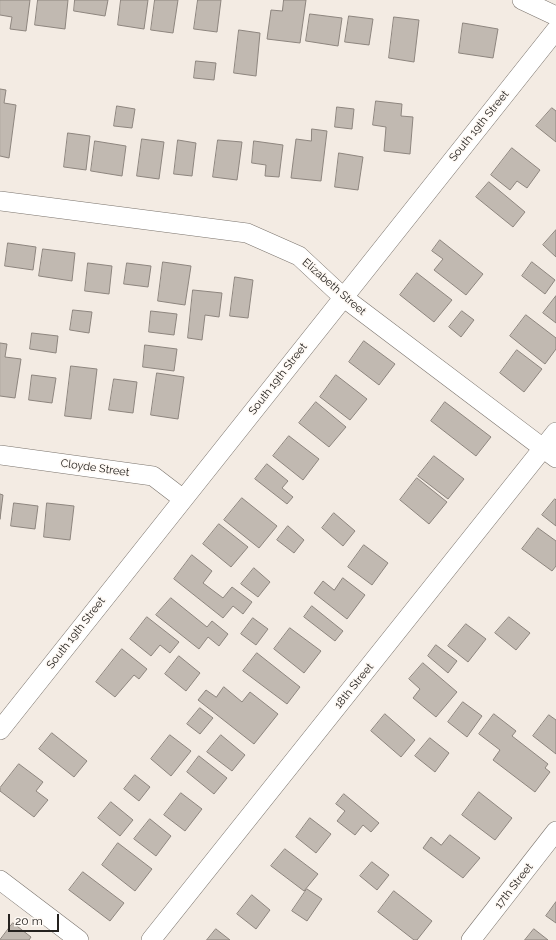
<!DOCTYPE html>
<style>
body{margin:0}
#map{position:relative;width:556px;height:940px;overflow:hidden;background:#f3ebe3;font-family:Raleway,sans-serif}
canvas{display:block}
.scale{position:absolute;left:8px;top:914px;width:51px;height:18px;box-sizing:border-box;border:2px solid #25221f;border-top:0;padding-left:5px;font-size:12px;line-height:14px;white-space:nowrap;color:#25221f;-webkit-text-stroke:3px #fef9f4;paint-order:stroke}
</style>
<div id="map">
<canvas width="556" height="940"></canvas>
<div class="scale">20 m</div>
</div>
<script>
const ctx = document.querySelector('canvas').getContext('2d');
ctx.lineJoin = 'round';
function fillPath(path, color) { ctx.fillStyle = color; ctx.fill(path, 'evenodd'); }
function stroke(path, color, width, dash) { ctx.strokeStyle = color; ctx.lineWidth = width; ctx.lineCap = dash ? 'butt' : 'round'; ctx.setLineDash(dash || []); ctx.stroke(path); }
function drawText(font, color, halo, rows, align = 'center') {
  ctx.font = font + ' Raleway,sans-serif'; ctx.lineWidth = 3; ctx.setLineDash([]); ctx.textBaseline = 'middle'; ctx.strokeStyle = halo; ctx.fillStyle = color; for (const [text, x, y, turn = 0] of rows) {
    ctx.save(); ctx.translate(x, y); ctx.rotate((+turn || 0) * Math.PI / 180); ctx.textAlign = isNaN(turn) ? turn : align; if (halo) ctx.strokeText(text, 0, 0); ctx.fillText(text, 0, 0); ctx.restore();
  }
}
const building = new Path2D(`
 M0,0H30L26,31L10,29L12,17L0,15Z
 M38,0H68L65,29L35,25Z
 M75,0H108L105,16L74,11Z
 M121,0H148L144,29L118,25Z
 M155,0H178L173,33L151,30Z
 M198,0H221L217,32L194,29Z
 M284,0H306L300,43L267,39L271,10L282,11Z
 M310,14L342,18L338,46L306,41Z
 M349,16L373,19L369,45L345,42Z
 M394,17L419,20L414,62L389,58Z
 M463,23L498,29L493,58L459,53Z
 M239,30L260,33L256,76L234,73Z
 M196,61L216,63L214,80L194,78Z
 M0,89L6,90L4,103L16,105L9,158L0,156Z
 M376,101L402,104L401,116L413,117L410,154L384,151L386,127L373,125Z
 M117,106L135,109L132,128L114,126Z
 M337,107L354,109L352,129L335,127Z
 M552,108L556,111V142L536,126Z
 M312,129L327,131L321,181L291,178L296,139L311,141Z
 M68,133L90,136L86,170L64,167Z
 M142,139L164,142L159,179L137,176Z
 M178,140L196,143L192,176L174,174Z
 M218,140L242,142L237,180L213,177Z
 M95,141L126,146L122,176L91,171Z
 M254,141L283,145L279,177L265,176L266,165L252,163Z
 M512,148L540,170L527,188L517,181L510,190L491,175Z
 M339,153L363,157L358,190L335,187Z
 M489,182L525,212L513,227L476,197Z
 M556,230V257L543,245Z
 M440,240L483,274L466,295L434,270L443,259L432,251Z
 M8,243L36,247L33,270L5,266Z
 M43,249L75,253L72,281L39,276Z
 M163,262L191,266L185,305L158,301Z
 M532,262L555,280L545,294L522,276Z
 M88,263L112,266L109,294L85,291Z
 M127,263L151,266L148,287L124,284Z
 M417,273L452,300L434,322L400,295Z
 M235,277L253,280L248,318L230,316Z
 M193,290L222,293L219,317L205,315L202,340L188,338Z
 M556,296V323L543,313Z
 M73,310L92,312L89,333L70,330Z
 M151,311L177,314L174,335L149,332Z
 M462,311L474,320L461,337L449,327Z
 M526,315L556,338V349L545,364L510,336Z
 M32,333L58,336L56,353L30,349Z
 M364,341L395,364L379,385L349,362Z
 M0,343L7,344L5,357L21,359L15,398L0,396Z
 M145,345L177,349L174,371L143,367Z
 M517,350L542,369L524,392L500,373Z
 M71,366L97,369L91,419L65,416Z
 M157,373L184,377L178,419L151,415Z
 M32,375L56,378L52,403L29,400Z
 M336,375L367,399L350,420L320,397Z
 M114,379L137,382L133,413L109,410Z
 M316,402L346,427L329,447L299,423Z
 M445,402L491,437L476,456L431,421Z
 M289,436L319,459L303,480L273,456Z
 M434,456L464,479L448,499L418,476Z
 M267,464L288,481L282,488L293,497L287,504L255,479Z
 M417,478L447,502L429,524L400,500Z
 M0,494L3,495L0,519Z
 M242,498L277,526L259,548L224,520Z
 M555,499L556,500V526L542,515Z
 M14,503L38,506L35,529L11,526Z
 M47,503L74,506L70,540L44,537Z
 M334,513L355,531L343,546L322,528Z
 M219,524L248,547L231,567L203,544Z
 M288,526L304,540L294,553L277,540Z
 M538,528L556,541V566L552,571L522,549Z
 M364,545L388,563L372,585L348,567Z
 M192,555L212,571L203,583L223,598L232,587L252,602L243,614L233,606L223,618L174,579Z
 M254,568L270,582L258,597L241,584Z
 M343,578L365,595L347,619L314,593L323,581L334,590Z
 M171,598L207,627L212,621L228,634L219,646L208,637L199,649L156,615Z
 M312,606L343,631L335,641L304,617Z
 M147,617L179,642L170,653L160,645L151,656L130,639Z
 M509,617L530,633L516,650L495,633Z
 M253,618L268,629L256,645L241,634Z
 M466,624L486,639L468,662L448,646Z
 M290,628L321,651L304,673L274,649Z
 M436,645L457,661L448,673L428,656Z
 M122,649L147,669L139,679L134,675L115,697L96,682Z
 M257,653L300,687L287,704L243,671Z
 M179,656L200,673L186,691L165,674Z
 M423,663L457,692L436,717L413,698L420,689L409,679Z
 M224,687L242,702L250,692L278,714L254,744L198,700L206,690L216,697Z
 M463,702L482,716L467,737L448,722Z
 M200,708L213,718L200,734L187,724Z
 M385,714L415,740L401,757L371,731Z
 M494,714L516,731L512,736L548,764L545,768L550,772L535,792L493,760L500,750L479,734Z
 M549,715L556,720V754L533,736Z
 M52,733L87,761L74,777L39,749Z
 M170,735L191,751L171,776L151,759Z
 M221,735L245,755L232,771L207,752Z
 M430,738L449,753L435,772L415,756Z
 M199,756L227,778L214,794L187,772Z
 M19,764L43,782L36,791L48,800L34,817L0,791V788Z
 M135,775L150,787L139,801L124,789Z
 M479,792L512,818L495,840L462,815Z
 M181,793L202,809L185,831L164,815Z
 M344,794L379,823L371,832L363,825L355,835L337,821L345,811L336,804Z
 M111,802L133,820L120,836L98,818Z
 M310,818L331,834L316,853L296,837Z
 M150,819L171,836L156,856L134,839Z
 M450,835L480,858L463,878L423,848L431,837L441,845Z
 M118,843L152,869L135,891L102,865Z
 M285,849L318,874L304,891L271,866Z
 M372,862L389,875L377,890L360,876Z
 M83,872L124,903L110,921L69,890Z
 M307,889L322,899L307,921L292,911Z
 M394,891L432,921L417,940H414L378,912Z
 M252,895L270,910L256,929L237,914Z
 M556,902V923L546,916Z
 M13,923L31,937L29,940H0Z
 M216,929L230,940H207Z
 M534,929L548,940H525Z`);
const street = new Path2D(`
 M522,0L556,16
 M0,201L247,233L299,256L343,297L556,458
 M0,455L153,476L183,499
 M0,730L556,30
 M0,880L79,940
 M151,940L556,432
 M471,940L556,831`);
const streetNames = [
 ["South 19th Street",479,126,-51],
 ["Elizabeth Street",334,287,41],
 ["South 19th Street",278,379,-52],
 ["Cloyde Street",95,468,8],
 ["South 19th Street",76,633,-52],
 ["18th Street",354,686,-51],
 ["17th Street",514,886,-52]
];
fillPath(building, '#c1b9b1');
stroke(building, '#8d857e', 1);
stroke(street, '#7a736c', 20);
stroke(street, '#fff', 19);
drawText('11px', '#25221f', '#fef9f4', streetNames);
</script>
